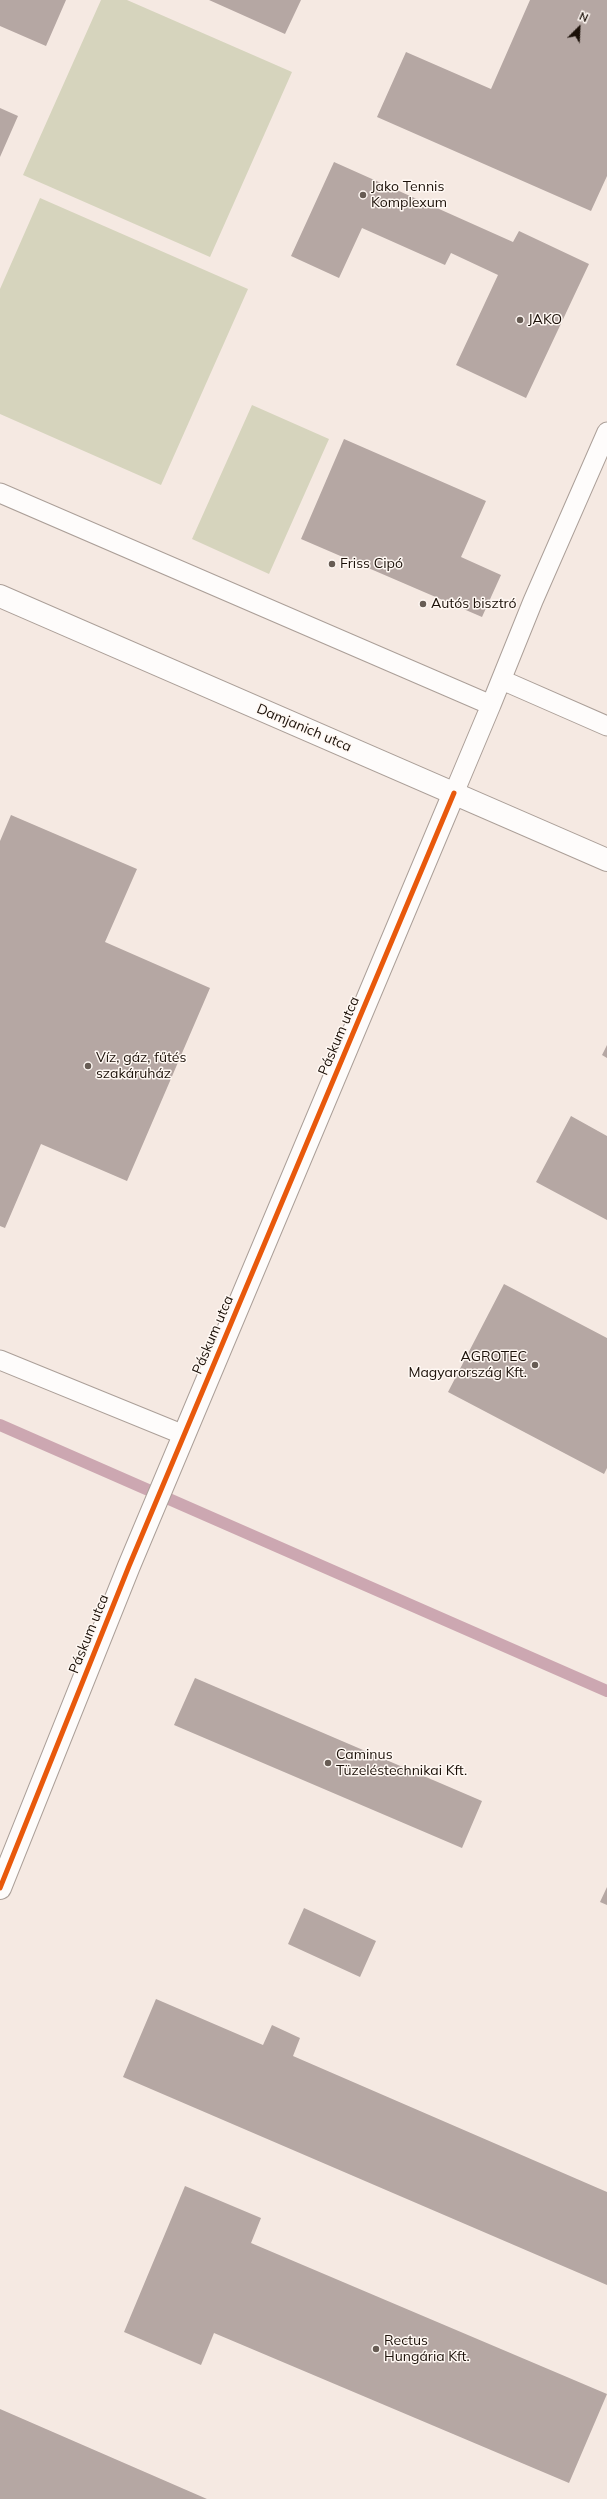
<!DOCTYPE html>
<meta charset="utf-8">
<style>
body{margin:0}
#map{position:relative;width:607px;height:2499px;overflow:hidden;background:#f5e9e2;font-family:Mulish,sans-serif}
canvas{display:block}
.north{position:absolute;left:559px;top:8px;width:40px;height:40px;-webkit-text-stroke:3px #fff8f3;paint-order:stroke;rotate:24deg;font-size:11px;font-weight:700;line-height:16px;text-align:center;color:#1b1008}
.north::after{content:'';display:block;margin:auto;width:14px;height:18px;background:#1b1008;clip-path:polygon(50% 0,100% 100%,50% 72%,0 100%)}
</style>
<div id="map">
<canvas width="607" height="2499"></canvas>
<div class="north">N</div>
</div>
<script>
const ctx = document.querySelector('canvas').getContext('2d');
ctx.lineJoin = 'round';
function fillPath(path, color) { ctx.fillStyle = color; ctx.fill(path, 'evenodd'); }
function stroke(path, color, width, dash) { ctx.strokeStyle = color; ctx.lineWidth = width; ctx.lineCap = dash ? 'butt' : 'round'; ctx.setLineDash(dash || []); ctx.stroke(path); }
function drawText(font, color, halo, rows, align = 'center') {
  ctx.font = font + ' Mulish,sans-serif'; ctx.lineWidth = 3; ctx.setLineDash([]); ctx.textBaseline = 'middle'; ctx.strokeStyle = halo; ctx.fillStyle = color; for (const [text, x, y, turn = 0] of rows) {
    ctx.save(); ctx.translate(x, y); ctx.rotate((+turn || 0) * Math.PI / 180); ctx.textAlign = isNaN(turn) ? turn : align; if (halo) ctx.strokeText(text, 0, 0); ctx.fillText(text, 0, 0); ctx.restore();
  }
}
const green = new Path2D(`
 M101,0H127L292,72L210,257L23,175Z
 M40,198L248,289L161,485L0,414V289Z
 M252,405L329,439L269,574L192,539Z`);
const stream = new Path2D(`
 M0,1425L607,1691`);
const building = new Path2D(`
 M0,0H66L46,46L0,26Z
 M209,0H301L285,34Z
 M530,0H607V176L591,211L377,117L406,52L491,89Z
 M0,108L18,116L0,157Z
 M334,162L513,242L519,231L589,264L526,398L456,365L498,275L451,253L445,265L362,228L339,278L291,256Z
 M344,439L486,501L461,557L501,575L482,617L301,539Z
 M11,815L137,869L105,942L210,988L127,1181L41,1144L5,1228L0,1226V841Z
 M607,1045V1058L602,1055Z
 M571,1116L607,1136V1220L536,1182Z
 M504,1284L607,1338V1468L604,1474L448,1392Z
 M195,1678L482,1801L462,1848L174,1725Z
 M607,1887V1905L600,1902Z
 M304,1908L376,1941L360,1977L288,1944Z
 M156,1999L263,2045L272,2025L300,2038L293,2056L607,2192V2285L123,2077Z
 M185,2186L261,2218L251,2243L607,2394L569,2483L214,2333L201,2365L124,2332Z
 M0,2409L207,2499H0Z`);
const lane = new Path2D(`
 M0,493L491,705L454,793
 M502,680L607,726
 M491,705L533,601L607,432
 M0,1360L184,1435`);
const street = new Path2D(`
 M0,1888L129,1566L454,793`);
const secondary = new Path2D(`
 M0,596L607,860`);
const cycleway = new Path2D(`
 M0,1888L129,1566L454,793`);
const markers = [
 [363,195,4,"#675c54"],
 [520,320,4,"#675c54"],
 [332,564,4,"#675c54"],
 [423,604,4,"#675c54"],
 [88,1066,4,"#675c54"],
 [535,1365,4,"#675c54"],
 [328,1763,4,"#675c54"],
 [376,2349,4,"#675c54"]
];
const poiNames = [
 ["Jako Tennis",371,187],
 ["Komplexum",371,203],
 ["JAKO",528,320],
 ["Friss Cipó",340,564],
 ["Autós bisztró",431,604],
 ["Víz, gáz, fűtés",96,1058],
 ["szakáruház",96,1074],
 ["AGROTEC",527,1357,"right"],
 ["Magyarország Kft.",527,1373,"right"],
 ["Caminus",336,1755],
 ["Tüzeléstechnikai Kft.",336,1771],
 ["Rectus",384,2341],
 ["Hungária Kft.",384,2357]
];
const streetNames = [
 ["Damjanich utca",304,728,23],
 ["Páskum utca",339,1036,-67],
 ["Páskum utca",213,1335,-67],
 ["Páskum utca",89,1634,-68]
];
fillPath(green, '#d6d4bd');
stroke(stream, '#cca7b1', 12);
fillPath(building, '#b5a7a3');
stroke(lane, '#ab9f98', 21);
stroke(street, '#ab9f98', 24);
stroke(secondary, '#ab9f98', 24);
stroke(lane, '#fefcfb', 19);
stroke(street, '#fefcfb', 22);
stroke(secondary, '#fefcfb', 22);
stroke(cycleway, '#e8590c', 5);
for (const [x, y, r, color] of markers) { const dot = new Path2D(); dot.arc(x, y, r, 0, 2 * Math.PI); ctx.fillStyle = color; ctx.fill(dot); stroke(dot, '#fff8f3', 1.5); }
drawText('14px', '#1b1008', '#fff8f3', poiNames, 'left');
drawText('14px', '#1b1008', '#fff8f3', streetNames);
</script>
